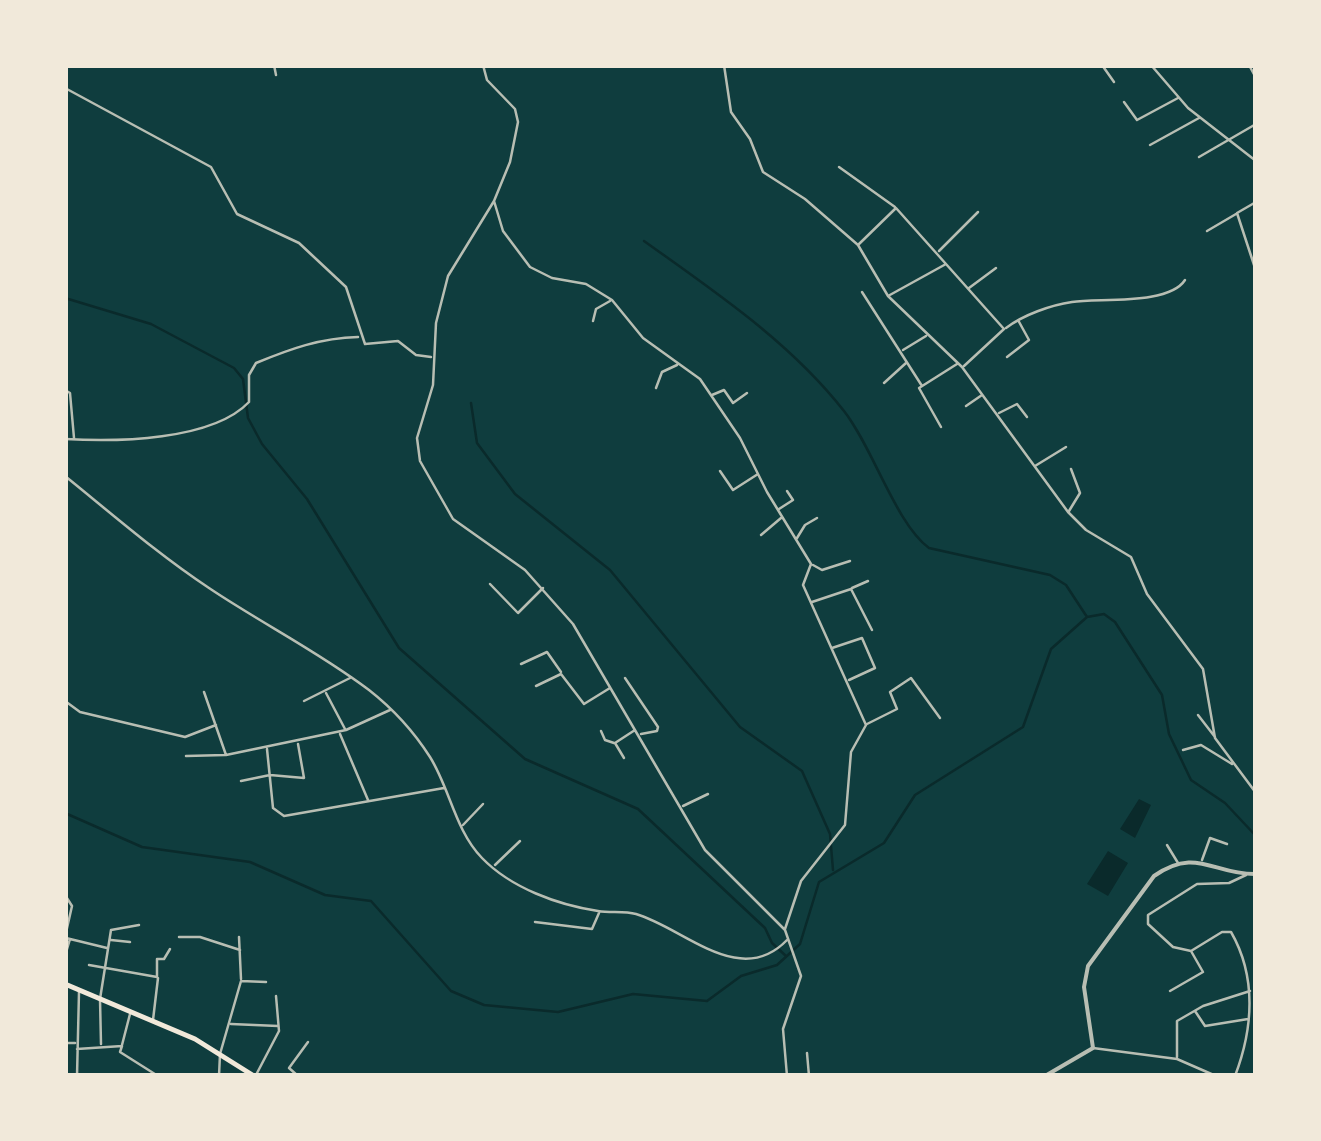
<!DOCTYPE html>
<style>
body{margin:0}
#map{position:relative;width:1321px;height:1141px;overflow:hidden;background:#0f3d3e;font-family:Mulish,sans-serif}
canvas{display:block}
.frame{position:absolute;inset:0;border:68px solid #f1e9da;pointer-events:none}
</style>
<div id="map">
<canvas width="1321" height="1141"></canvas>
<div class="frame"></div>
</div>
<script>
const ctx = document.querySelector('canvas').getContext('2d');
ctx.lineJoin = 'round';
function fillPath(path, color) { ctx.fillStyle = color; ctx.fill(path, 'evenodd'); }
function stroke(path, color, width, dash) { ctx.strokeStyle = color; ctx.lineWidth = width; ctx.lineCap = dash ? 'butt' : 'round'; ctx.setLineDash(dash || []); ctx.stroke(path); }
const water = new Path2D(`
 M1139,799L1151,805L1135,838L1120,829Z
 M1108,851L1128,863L1108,896L1087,884Z`);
const stream = new Path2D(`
 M644,241C715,292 789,341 844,411C873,448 896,524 929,548L1050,575L1066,585L1087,617
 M65,298L151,324L234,368L243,379L248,418L262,444L307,499L399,648L525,759L638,809L765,928L772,943L786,956
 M471,403L477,443L515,494L610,570L740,727L802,771L830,834L833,870
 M65,813L142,847L250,862L325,895L371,901L451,991L484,1005L558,1012L633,994L707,1001L741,976L777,965L800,944L819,882L884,843L915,795L1023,727L1051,649L1087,617L1104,614L1115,622L1162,695L1169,734L1191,780L1225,803L1256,836`);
const minor = new Path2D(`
 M274,65L276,75
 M483,65L487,80L515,109L518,122L510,162L494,201L448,276L436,323L433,385L417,438L420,461L453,519L525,570L573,624L705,850L785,930L801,976L783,1029L787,1076
 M724,65L731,112L750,139L763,172L805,199L858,245L888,296L962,367L1068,512L1086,530L1131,557L1147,594L1203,669L1215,738L1256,793
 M1102,65L1114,82
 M1151,65L1188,108L1256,161
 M1249,65L1256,78
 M65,88L211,167L237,214L299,243L346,287L365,344L398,341L416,355L431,357
 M1124,102L1137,120L1178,98
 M1150,145L1199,118
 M1199,157L1256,124
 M839,167L895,207
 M494,201L503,231L530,267L552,278L586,284L612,300L643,338L700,379L740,438L767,492L811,564L803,585L866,725L851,752L845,825L801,881L785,929
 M1256,202L1237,213L1256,271
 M1207,231L1236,214
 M858,245L896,208L1004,329L964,366
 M939,251L978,212
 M969,288L996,268
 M862,292L922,386
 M888,296L946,264
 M593,321L596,309L610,301
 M1006,328C1023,315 1051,305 1072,302C1101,298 1169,305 1185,280
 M903,350L926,336
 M1007,357L1029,340L1018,320
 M884,383L906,363
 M656,388L662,372L677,365
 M65,390L70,393L74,438
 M712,395L724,390L733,403L747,393
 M966,406L982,395
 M999,413L1017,404L1027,417
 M941,427L919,388L957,364
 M65,439C115,442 212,441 249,402V375L256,363C290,349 320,338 358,337
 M1035,466L1066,447
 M720,471L733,490L758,474
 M65,476C112,514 159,555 209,588C261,623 319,652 369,690C392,708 414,732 430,757C450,789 455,830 482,858C511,888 558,905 598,911C610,913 624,911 636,914C684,928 740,989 787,940
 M779,509L793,500L787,491
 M1069,511L1080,493L1071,469
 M761,535L781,518
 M797,538L805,525L817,518
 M813,565L822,570L850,561
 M490,584L518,613L543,588
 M852,588L868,581
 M812,602L851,589L872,630
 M832,648L862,638L875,668L849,680
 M521,664L547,652L561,672
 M625,678L658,727L657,731L641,734
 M536,686L561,674L584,704L610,688
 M204,692L226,755L346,730L390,710
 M326,693L345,729
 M65,701L80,712L185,737L216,725
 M304,701L350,678
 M1198,715L1215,737
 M867,724L897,709L890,692L911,678L940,718
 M601,731L605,740L614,743
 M340,734L368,800
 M267,749L273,808L284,816L444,788
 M1183,750L1201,745L1232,764
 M186,756L225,755
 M624,758L615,743L635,730
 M241,781L270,775L304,778L298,744
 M683,806L708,794
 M463,825L483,804
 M1167,845L1178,863
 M1202,860L1210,838L1227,844
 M495,865L520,841
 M65,895L72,906L65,937
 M535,922L592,929L599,913
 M179,937H200L240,950
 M239,937L241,979
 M66,938L107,948
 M111,940L130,942
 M1191,951L1173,947L1148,924V915L1197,884L1229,883L1246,875
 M65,956L70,939
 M89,965L157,977V959H164L170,949
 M1170,991L1203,972L1191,951L1222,932H1231C1257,977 1253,1029 1235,1076
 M1195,1011L1205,1026L1248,1019
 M153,1020L158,978
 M231,1024L278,1026
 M65,1043H75
 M101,1044L100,999L111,930L139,925
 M122,1045L130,1014
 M1093,1048L1177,1059L1216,1076
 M77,1049L122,1046L120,1052L158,1076
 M807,1053L809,1076
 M1177,1057V1021L1203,1006L1250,991
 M256,1075L279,1031L276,996
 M77,1076L79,992
 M219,1076L220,1054L241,981L266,982
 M298,1076L289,1068L308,1042`);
const tertiary = new Path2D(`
 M1045,1076L1093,1048L1084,987L1088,966L1154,876C1196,846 1214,875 1256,874`);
const primary = new Path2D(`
 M65,984L195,1039L254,1076`);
fillPath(water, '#0a2a2b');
stroke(stream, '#0a2a2b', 2.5);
stroke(minor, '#b8beb3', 2.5);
stroke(tertiary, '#b8beb3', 4);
stroke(primary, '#f1e9da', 5);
</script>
